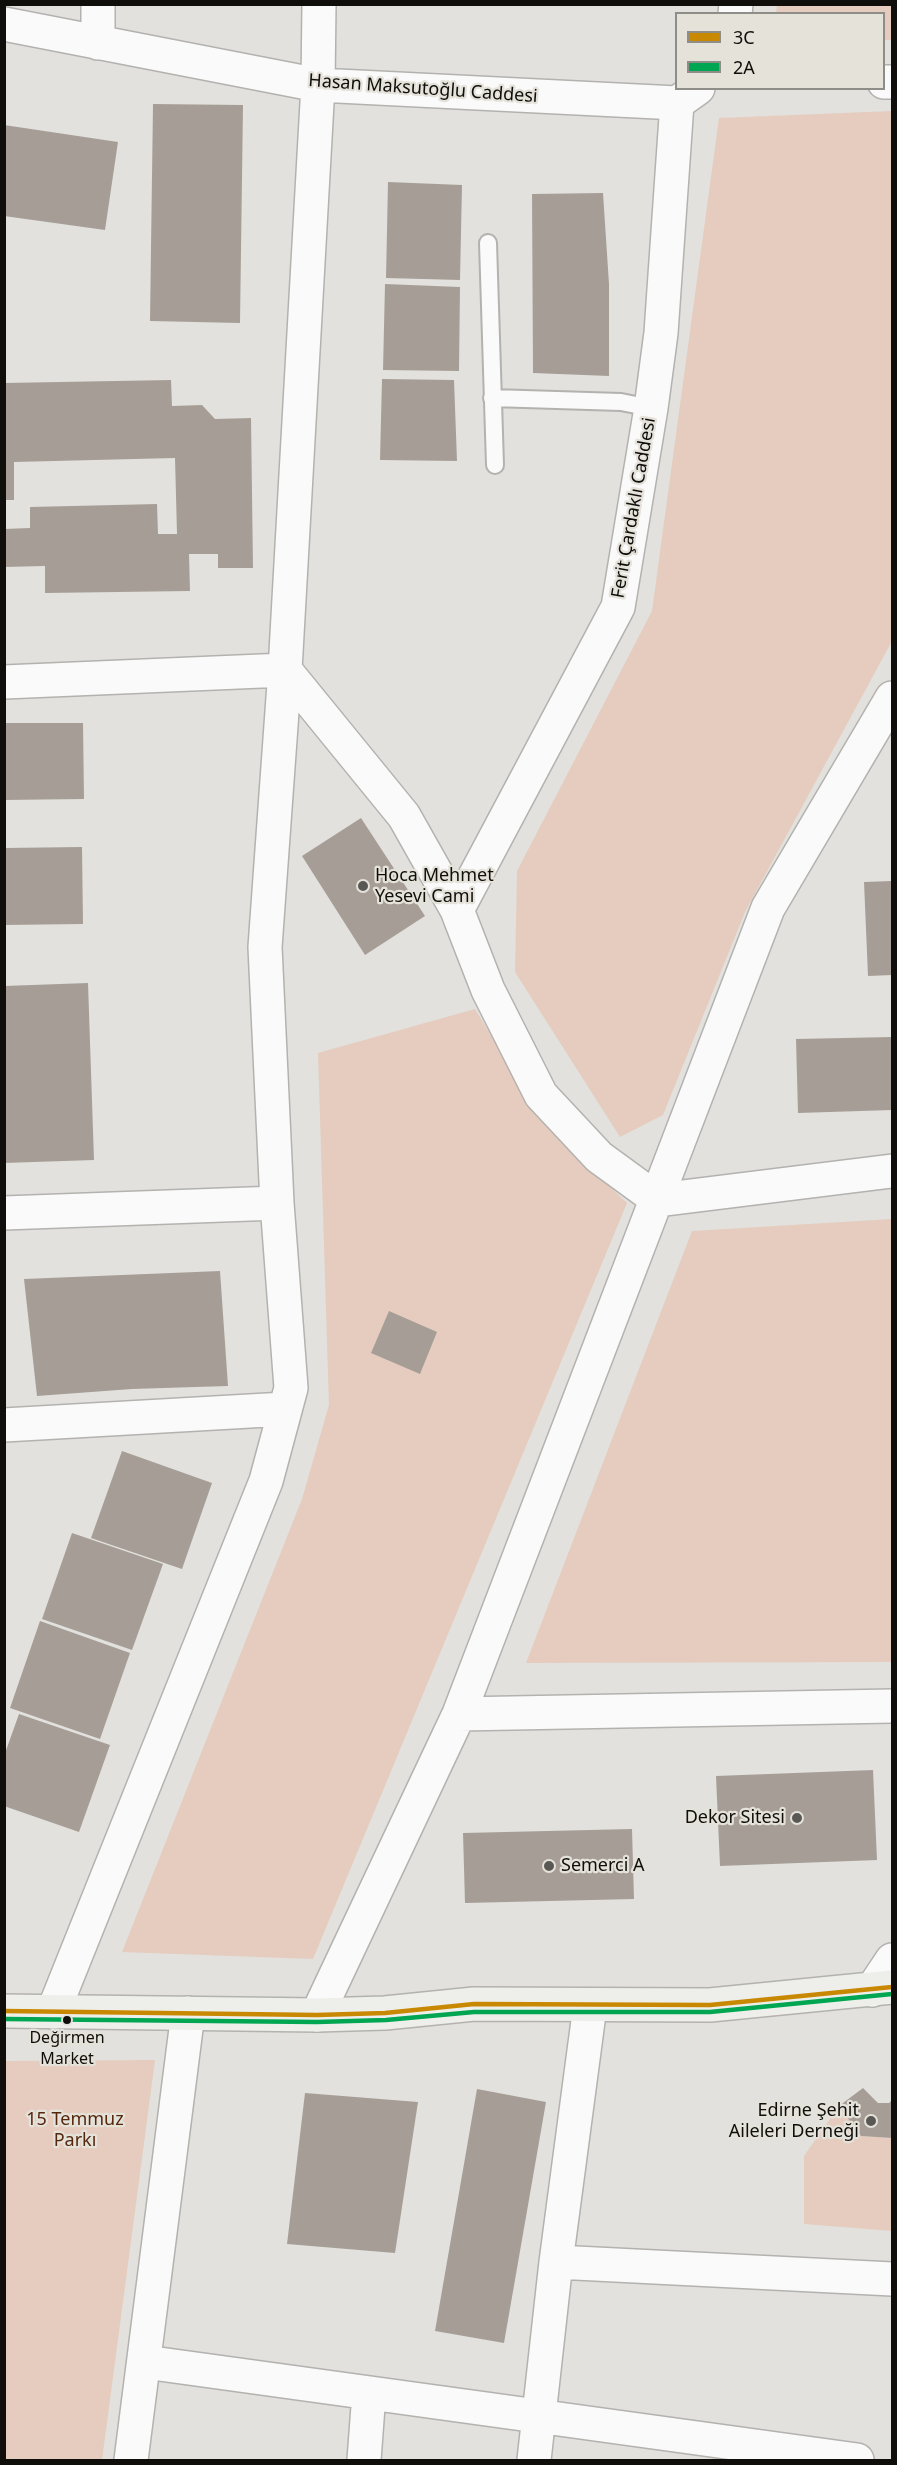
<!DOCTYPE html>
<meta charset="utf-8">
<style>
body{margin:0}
#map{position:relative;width:897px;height:2465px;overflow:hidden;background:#e2e1dd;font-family:"Noto Sans",sans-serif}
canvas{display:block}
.frame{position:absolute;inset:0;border:6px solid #0f0e0b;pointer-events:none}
.legend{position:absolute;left:675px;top:12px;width:210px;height:78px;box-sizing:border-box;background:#e5e2da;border:2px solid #8f8d87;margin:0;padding:8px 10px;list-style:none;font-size:18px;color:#0f0e0b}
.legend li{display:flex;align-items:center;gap:12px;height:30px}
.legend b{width:30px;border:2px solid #8f8d87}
</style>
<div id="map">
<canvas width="897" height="2465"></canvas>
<div class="frame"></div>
<ul class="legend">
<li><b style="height:8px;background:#c98802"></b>3C</li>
<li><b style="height:8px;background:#00a651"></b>2A</li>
</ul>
</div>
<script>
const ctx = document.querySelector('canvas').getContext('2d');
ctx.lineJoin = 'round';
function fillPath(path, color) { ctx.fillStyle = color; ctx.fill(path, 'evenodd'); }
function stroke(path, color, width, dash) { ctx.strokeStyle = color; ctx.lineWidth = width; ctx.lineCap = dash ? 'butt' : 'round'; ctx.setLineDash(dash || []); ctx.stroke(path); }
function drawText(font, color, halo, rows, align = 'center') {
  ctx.font = font + ' "Noto Sans",sans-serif'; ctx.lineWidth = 4.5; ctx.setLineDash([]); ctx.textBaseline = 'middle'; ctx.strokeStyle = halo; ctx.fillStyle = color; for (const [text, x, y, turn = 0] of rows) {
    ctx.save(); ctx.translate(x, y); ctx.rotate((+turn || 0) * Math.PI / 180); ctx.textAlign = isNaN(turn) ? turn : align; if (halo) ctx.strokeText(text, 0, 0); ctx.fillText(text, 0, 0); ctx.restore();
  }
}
const green = new Path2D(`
 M777,5H892V40H884V14L776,13Z
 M892,111V641L745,912L663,1115L620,1137L515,972L517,871L652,611L719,118Z
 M475,1009L543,1122L627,1203L313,1959L122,1952L302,1499L329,1405L318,1053Z
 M892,1219V1662L526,1663L692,1231Z
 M155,2060L102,2460H5V2061Z
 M839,2106L861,2136L892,2138V2231L804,2224V2156Z`);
const building = new Path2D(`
 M153,104L243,105L240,323L150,321Z
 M4,125L118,142L105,230L4,216Z
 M388,182L462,185L460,280L386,278Z
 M603,193L609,284V376L533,373L532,194Z
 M385,284L460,287L459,371L383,370Z
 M382,379L454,380L457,461L380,460Z
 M171,380L172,406L202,405L215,419L251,418L253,568H218V554H189L190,591L45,593V566L4,567V529L30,528V507L157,504L158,534H177L175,458L14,462V500H4V383Z
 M4,723H83L84,799L4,800Z
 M361,818L425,916L365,955L302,856Z
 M82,847L83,924L4,925V848Z
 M892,881V975L868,976L864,882Z
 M88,983L94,1160L4,1163V986Z
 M892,1037V1110L798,1113L796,1039Z
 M220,1271L228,1386L132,1389L37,1396L24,1279Z
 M389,1311L437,1332L420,1374L371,1353Z
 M122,1451L212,1483L182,1569L91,1538Z
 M72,1533L163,1564L132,1650L42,1619Z
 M40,1621L130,1653L100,1739L10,1708Z
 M19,1714L110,1745L79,1832L4,1806V1756Z
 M873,1770L877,1860L720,1866L716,1776Z
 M632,1829L634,1899L465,1903L463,1833Z
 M863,2088L878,2103H889L892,2100V2138L861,2136L839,2106Z
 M477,2089L546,2102L504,2343L435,2331Z
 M305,2093L418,2102L395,2253L287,2244Z`);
const lane = new Path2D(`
 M488,243L495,465
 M492,398L621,402L651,408`);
const street = new Path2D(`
 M98,4V43
 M735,14L736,4
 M4,24L318,85L677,103L698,88
 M884,82H892
 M285,670L404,816L457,910L488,990L541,1095L599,1157L658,1200L892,1171
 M4,682L285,670
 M457,910L618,607L651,408L661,333L677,103
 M4,1213L277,1203
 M4,1425L285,1409
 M459,1714L892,1706
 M872,1990L892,1960
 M53,2012L266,1481L291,1388L277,1203L265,947L285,670L318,85L319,4
 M317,2015L459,1714L768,908L892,698
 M556,2262L892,2279
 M145,2362L857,2460
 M131,2460L188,2013
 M364,2460L369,2393
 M534,2460L556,2262L590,2006`);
const secondary = new Path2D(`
 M4,2011L317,2015L385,2013L474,2004L710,2005L892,1987`);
const bus1 = new Path2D(`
 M4,2011L317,2015L385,2013L474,2004L710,2005L892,1987`);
const bus2 = new Path2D(`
 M4,2019L317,2022L386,2020L474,2012H710L892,1994`);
const markers = [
 [363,886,6,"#595854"],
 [797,1818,6,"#595854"],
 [549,1866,6,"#595854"],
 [67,2020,5,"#0f0e0b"],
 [871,2121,6,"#595854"]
];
const busNames = [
 ["Değirmen",67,2038],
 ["Market",67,2059]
];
const streetNames = [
 ["Hasan Maksutoğlu Caddesi",423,89,4],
 ["Ferit Çardaklı Caddesi",634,508,-80]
];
const poiNames = [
 ["Hoca Mehmet",375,876],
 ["Yesevi Cami",375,897],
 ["Dekor Sitesi",785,1818,"right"],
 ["Semerci A",561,1866],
 ["Edirne Şehit",859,2111,"right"],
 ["Aileleri Derneği",859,2132,"right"]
];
const parkNames = [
 ["15 Temmuz",75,2120],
 ["Parkı",75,2141]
];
fillPath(green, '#e5ccbe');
fillPath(building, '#a69e96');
stroke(lane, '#b3b2af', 20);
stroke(street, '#b3b2af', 36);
stroke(secondary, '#b3b2af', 36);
stroke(lane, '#fbfafa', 16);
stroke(street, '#fbfafa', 33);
stroke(secondary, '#eeeeea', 33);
stroke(bus1, '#c98802', 4.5);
stroke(bus2, '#00a651', 4.5);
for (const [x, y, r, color] of markers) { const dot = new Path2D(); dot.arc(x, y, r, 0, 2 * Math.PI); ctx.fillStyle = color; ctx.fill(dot); stroke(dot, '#e5e2da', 2); }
drawText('16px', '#0f0e0b', '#e5e2da', busNames);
drawText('18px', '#0f0e0b', '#e5e2da', streetNames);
drawText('18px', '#0f0e0b', '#e5e2da', poiNames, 'left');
drawText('18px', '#55280e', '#e5e2da', parkNames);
</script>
